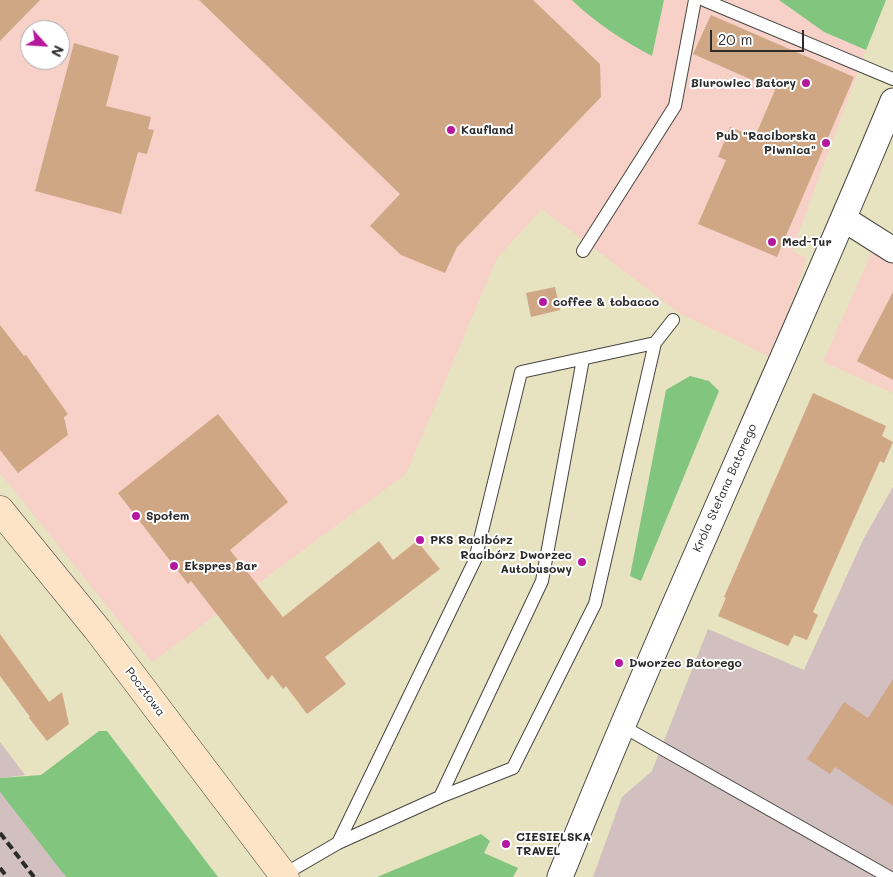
<!DOCTYPE html>
<meta charset="utf-8">
<style>
body{margin:0}
#map{position:relative;width:893px;height:877px;overflow:hidden;background:#e7e2c0;font-family:Mali,sans-serif}
canvas{display:block}
.north{position:absolute;left:20px;top:20px;width:50px;height:50px;box-sizing:border-box;background:#fff;border:1px solid #aaa;border-radius:50%;rotate:116deg;font-size:14px;font-weight:700;line-height:20px;text-align:center;color:#2b2b2b}
.north::after{content:'';display:block;margin:auto;width:18px;height:22px;background:#b5179e;clip-path:polygon(50% 0,100% 100%,50% 72%,0 100%)}
.scale{position:absolute;left:710px;top:30px;width:94px;height:22px;box-sizing:border-box;border:2px solid #2b2b2b;border-top:0;padding-left:6px;font-size:15px;line-height:18px;white-space:nowrap;color:#2b2b2b;-webkit-text-stroke:4px #fff;paint-order:stroke}
</style>
<div id="map">
<canvas width="893" height="877"></canvas>
<div class="north">N</div>
<div class="scale">20 m</div>
</div>
<script>
const ctx = document.querySelector('canvas').getContext('2d');
ctx.lineJoin = 'round';
function fillPath(path, color) { ctx.fillStyle = color; ctx.fill(path, 'evenodd'); }
function stroke(path, color, width, dash) { ctx.strokeStyle = color; ctx.lineWidth = width; ctx.lineCap = dash ? 'butt' : 'round'; ctx.setLineDash(dash || []); ctx.stroke(path); }
function drawText(font, color, halo, rows, align = 'center') {
  ctx.font = font + ' Mali,sans-serif'; ctx.lineWidth = 4; ctx.setLineDash([]); ctx.textBaseline = 'middle'; ctx.strokeStyle = halo; ctx.fillStyle = color; for (const [text, x, y, turn = 0] of rows) {
    ctx.save(); ctx.translate(x, y); ctx.rotate((+turn || 0) * Math.PI / 180); ctx.textAlign = isNaN(turn) ? turn : align; if (halo) ctx.strokeText(text, 0, 0); ctx.fillText(text, 0, 0); ctx.restore();
  }
}
const built = new Path2D(`
 M0,0H572L580,8L652,56L664,0H779L824,32L866,50L792,251L807,258L772,358L679,313L542,209L497,258L406,474L152,662L0,473ZM30,30H60V60H30Z
 M872,252L893,265V393L823,362Z`);
const industrial = new Path2D(`
 M893,487V877H593L622,797L652,771L708,629L804,670L864,538Z
 M0,742L25,775L0,778Z
 M0,792L48,853L66,877H0Z`);
const green = new Path2D(`
 M572,0H664L652,56C624,41 595,23 572,0Z
 M779,0H886L866,50L824,32Z
 M690,376L709,381L719,391L641,581L630,576L666,390Z
 M99,731H107L218,877H66L0,792V778L41,775Z
 M481,834L490,841L484,853L518,868L513,877H377Z`);
const building = new Path2D(`
 M0,0H40L0,41Z
 M199,0H533L600,64L601,97L457,247L445,273L401,255L370,226L400,194Z
 M711,15L854,77L777,257L698,224L726,160L718,157L730,127L755,137L775,90L693,54Z
 M74,43L119,56L106,106L151,117L148,129L154,130L147,154L138,152L121,214L35,191Z
 M555,287L560,310L531,317L526,293Z
 M893,292V380L857,361Z
 M0,325L24,356L26,355L68,414L64,417L68,435L18,473L0,450Z
 M813,393L886,426L882,436L893,442L884,463L880,461L850,528L813,612L818,615L807,640L794,635L788,646L718,616L726,598L724,597Z
 M218,414L288,502L230,550L283,617L379,541L393,560L417,541L440,569L325,657L346,684L307,714L286,686L283,689L272,675L268,680L191,581L188,584L118,493Z
 M0,634L49,702L62,692L69,724L47,741L29,718L30,717L0,676Z
 M893,679V806L835,767L830,774L807,759L844,702L868,718Z`);
const service = new Path2D(`
 M704,0L893,79
 M583,251L675,106L695,0
 M622,726L889,877
 M440,797L513,768L595,604L655,343
 M338,843L475,560L521,372L655,343L673,320
 M283,875L338,843L440,797L542,581L583,359`);
const minor = new Path2D(`
 M844,219L893,250
 M560,877C665,616 785,361 893,101`);
const secondary = new Path2D(`
 M0,510L97,629L285,877`);
const rail = new Path2D(`
 M0,833L34,877
 M0,868L7,877`);
const markers = [
 [806,83,5,"#b5179e"],
 [451,130,5,"#b5179e"],
 [826,143,5,"#b5179e"],
 [772,242,5,"#b5179e"],
 [543,302,5,"#b5179e"],
 [136,516,5,"#b5179e"],
 [420,540,5,"#b5179e"],
 [582,562,5,"#b5179e"],
 [174,566,5,"#b5179e"],
 [619,663,5,"#b5179e"],
 [506,844,5,"#b5179e"]
];
const poiNames = [
 ["Biurowiec Batory",796,83,"right"],
 ["Kaufland",461,130],
 ["Pub \"Raciborska",816,136,"right"],
 ["Piwnica\"",816,150,"right"],
 ["Med-Tur",782,242],
 ["coffee & tobacco",553,302],
 ["Społem",146,516],
 ["PKS Racibórz",430,540],
 ["Racibórz Dworzec",572,555,"right"],
 ["Autobusowy",572,569,"right"],
 ["Ekspres Bar",184,566],
 ["Dworzec Batorego",629,663],
 ["CIESIELSKA",516,837],
 ["TRAVEL",516,851]
];
const streetNames = [
 ["Króla Stefana Batorego",725,488,-66],
 ["Pocztowa",145,692,53]
];
fillPath(built, '#f7d1c8');
fillPath(industrial, '#d2bfc0');
fillPath(green, '#82c57f');
fillPath(building, '#d0a785');
stroke(service, '#474641', 14);
stroke(minor, '#474641', 27);
stroke(secondary, '#474641', 29);
stroke(service, '#fff', 12);
stroke(minor, '#fff', 25);
stroke(secondary, '#fee4c6', 28);
stroke(rail, '#2b2b2b', 4, [8, 4]);
for (const [x, y, r, color] of markers) { const dot = new Path2D(); dot.arc(x, y, r, 0, 2 * Math.PI); ctx.fillStyle = color; ctx.fill(dot); stroke(dot, '#fff', 2); }
drawText('bold 12px', '#2b2b2b', '#fff', poiNames, 'left');
drawText('12px', '#2b2b2b', '#fff', streetNames);
</script>
